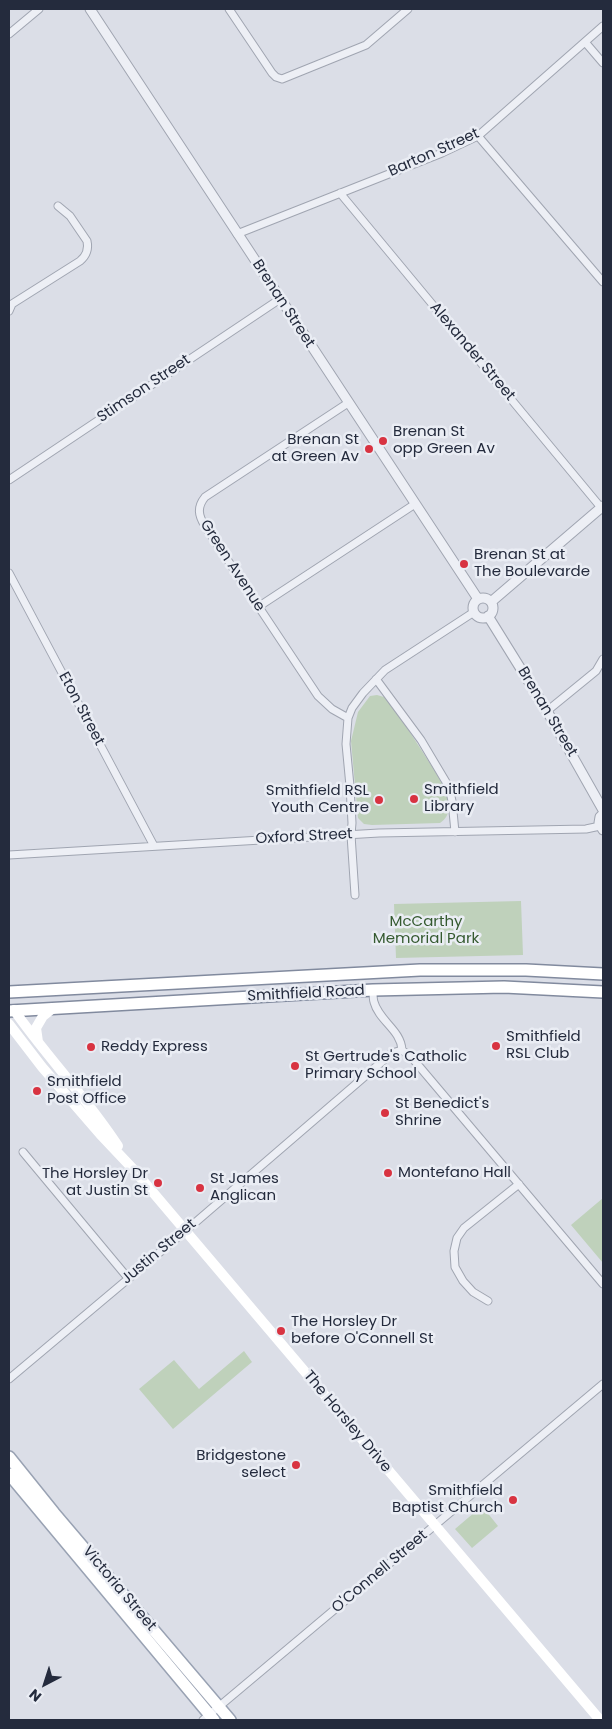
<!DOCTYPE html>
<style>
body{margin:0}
#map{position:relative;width:612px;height:1729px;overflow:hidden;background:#dbdee7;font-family:Poppins,sans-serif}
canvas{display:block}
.frame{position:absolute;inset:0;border:10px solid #242b3d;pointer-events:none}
.north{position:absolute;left:20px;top:1659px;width:50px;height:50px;-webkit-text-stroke:4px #eaedf4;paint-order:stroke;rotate:220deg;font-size:14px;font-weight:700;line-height:20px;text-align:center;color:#242b3d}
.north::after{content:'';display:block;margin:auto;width:18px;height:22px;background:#242b3d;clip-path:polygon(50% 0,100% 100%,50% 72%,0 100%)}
</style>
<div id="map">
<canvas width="612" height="1729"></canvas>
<div class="frame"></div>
<div class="north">N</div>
</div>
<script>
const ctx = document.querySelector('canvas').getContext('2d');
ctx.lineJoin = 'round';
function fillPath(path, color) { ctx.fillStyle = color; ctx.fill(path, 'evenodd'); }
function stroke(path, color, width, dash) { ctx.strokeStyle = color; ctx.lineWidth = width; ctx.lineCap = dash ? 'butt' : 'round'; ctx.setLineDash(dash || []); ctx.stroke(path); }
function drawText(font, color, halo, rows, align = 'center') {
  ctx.font = font + ' Poppins,sans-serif'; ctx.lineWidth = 5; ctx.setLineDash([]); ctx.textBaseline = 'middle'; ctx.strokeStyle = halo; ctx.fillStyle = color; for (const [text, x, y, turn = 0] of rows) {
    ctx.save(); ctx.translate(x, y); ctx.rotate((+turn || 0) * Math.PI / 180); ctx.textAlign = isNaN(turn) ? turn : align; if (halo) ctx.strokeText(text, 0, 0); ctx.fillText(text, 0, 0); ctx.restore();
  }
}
const green = new Path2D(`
 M377,695L384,697L395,708C404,723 413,737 422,751C432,767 464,809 440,823L372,825L364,824L358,818L351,741L358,712L370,696Z
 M521,901L523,955L396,958L394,904Z
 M603,1198V1263L571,1225Z
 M244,1351L252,1362L173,1429L139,1389L174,1360L199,1389Z
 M482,1506L498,1526L472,1548L455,1529Z`);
const minor = new Path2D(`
 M229,9L272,73L276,77L282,79L366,45L408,9
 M9,34L39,9
 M585,42L603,63
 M478,136L603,282
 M340,193L603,510
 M237,234L442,153L478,136L603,26
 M9,311L12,304L80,261C86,256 89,250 87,241L70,216L58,206
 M9,480L280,299
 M9,573L154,846
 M258,607L415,504
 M376,679L421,740L449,787L452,801L455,832
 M547,711L596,671L603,659
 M348,718L332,709L318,696L205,526C198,515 197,507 205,497L348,403
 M9,855L379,833L586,829L600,826
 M355,895L351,835L352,823L350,786L346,744L348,718L352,708L363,693L385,670L474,612
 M373,990C373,994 373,999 374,1002C379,1021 401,1030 402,1050L413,1059L603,1284
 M23,1152L128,1278
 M488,1301L473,1292L463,1281L455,1267L454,1251L457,1238L464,1228L519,1184
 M9,1379L197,1221L392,1053L402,1050
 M203,1720L603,1384`);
const tertiary = new Path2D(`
 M90,9L478,599
 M473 608a10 10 0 1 1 20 0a10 10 0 1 1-20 0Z
 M491,602L603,506
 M488,616L547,711L603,810
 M603,814L600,817L599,823L603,830`);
const secondary = new Path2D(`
 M14,1010C47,1057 87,1098 118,1146
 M9,1024L42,1067L100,1134L134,1170L600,1720
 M38,1042L36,1028L43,1016L53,1008`);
const primary = new Path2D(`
 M9,1457L54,1513L230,1720
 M9,1474L214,1720`);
const trunk = new Path2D(`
 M9,992L420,970H526L603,974
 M9,1011L373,990L504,987L603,992`);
const markers = [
 [383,441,5,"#d83341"],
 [369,449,5,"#d83341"],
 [464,564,5,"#d83341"],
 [414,799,5,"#d83341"],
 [379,800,5,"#d83341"],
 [496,1046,5,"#d83341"],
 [91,1047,5,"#d83341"],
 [295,1066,5,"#d83341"],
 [37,1091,5,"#d83341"],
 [385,1113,5,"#d83341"],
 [388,1173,5,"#d83341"],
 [158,1183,5,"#d83341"],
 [200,1188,5,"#d83341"],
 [281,1331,5,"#d83341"],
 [296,1465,5,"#d83341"],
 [513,1500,5,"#d83341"]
];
const streetNames = [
 ["Barton Street",434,153,-24],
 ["Brenan Street",283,304,57],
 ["Alexander Street",472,352,50],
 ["Stimson Street",144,389,-34],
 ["Green Avenue",232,566,57],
 ["Eton Street",81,709,62],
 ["Brenan Street",547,712,59],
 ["Oxford Street",304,837,-3],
 ["Smithfield Road",306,994,-3],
 ["Justin Street",159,1252,-40],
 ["The Horsley Drive",347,1422,50],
 ["O'Connell Street",380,1572,-40],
 ["Victoria Street",119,1589,50]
];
const poiNames = [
 ["Brenan St",393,432],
 ["opp Green Av",393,449],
 ["Brenan St",359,440,"right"],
 ["at Green Av",359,457,"right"],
 ["Brenan St at",474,555],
 ["The Boulevarde",474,572],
 ["Smithfield",424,790],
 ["Library",424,807],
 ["Smithfield RSL",369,791,"right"],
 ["Youth Centre",369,808,"right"],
 ["Smithfield",506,1037],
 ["RSL Club",506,1054],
 ["Reddy Express",101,1047],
 ["St Gertrude's Catholic",305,1057],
 ["Primary School",305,1074],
 ["Smithfield",47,1082],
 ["Post Office",47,1099],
 ["St Benedict's",395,1104],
 ["Shrine",395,1121],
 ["Montefano Hall",398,1173],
 ["The Horsley Dr",148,1174,"right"],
 ["at Justin St",148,1191,"right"],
 ["St James",210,1179],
 ["Anglican",210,1196],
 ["The Horsley Dr",291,1322],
 ["before O'Connell St",291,1339],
 ["Bridgestone",286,1456,"right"],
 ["select",286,1473,"right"],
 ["Smithfield",503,1491,"right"],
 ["Baptist Church",503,1508,"right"]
];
const parkNames = [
 ["McCarthy",426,922],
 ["Memorial Park",426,939]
];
fillPath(green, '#bfd1bb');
stroke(minor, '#a0a5b1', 9);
stroke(tertiary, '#a0a5b1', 11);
stroke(primary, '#99a2b3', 14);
stroke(trunk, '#818a9e', 14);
stroke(minor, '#edeff5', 7);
stroke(tertiary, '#edeff5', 9);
stroke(secondary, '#fff', 10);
stroke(primary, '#fff', 11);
stroke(trunk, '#fff', 11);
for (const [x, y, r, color] of markers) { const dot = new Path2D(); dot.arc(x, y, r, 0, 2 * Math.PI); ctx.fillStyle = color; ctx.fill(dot); stroke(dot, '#eaedf4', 2); }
drawText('15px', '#242b3d', '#eaedf4', streetNames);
drawText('15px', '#242b3d', '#eaedf4', poiNames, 'left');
drawText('15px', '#355a30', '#eaedf4', parkNames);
</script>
